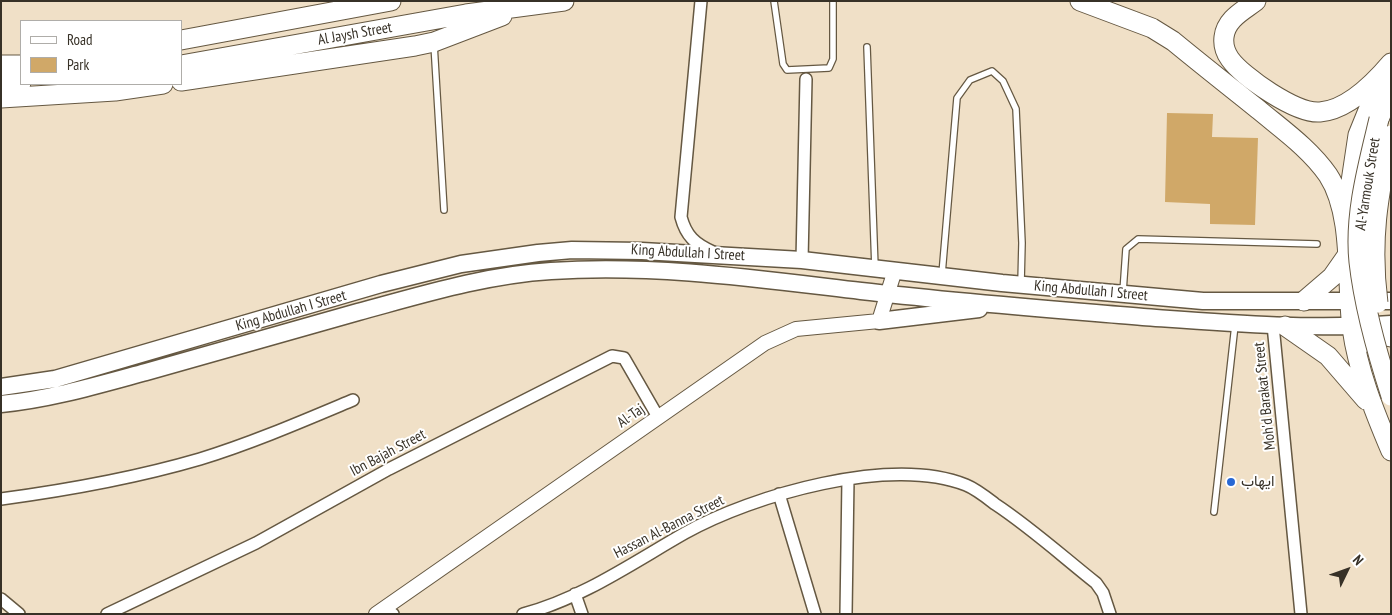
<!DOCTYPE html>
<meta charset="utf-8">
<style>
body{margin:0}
#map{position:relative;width:1392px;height:615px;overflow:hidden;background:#f0e0c7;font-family:"PT Sans Narrow",sans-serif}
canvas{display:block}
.frame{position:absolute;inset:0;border:2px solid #373127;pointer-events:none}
.legend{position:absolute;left:20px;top:20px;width:162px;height:65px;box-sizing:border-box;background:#fff;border:1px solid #afada9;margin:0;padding:6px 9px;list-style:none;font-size:15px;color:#373127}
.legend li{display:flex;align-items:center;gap:10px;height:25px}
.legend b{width:25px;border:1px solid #afada9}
.north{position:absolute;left:1322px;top:545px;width:50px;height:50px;-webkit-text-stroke:4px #fff;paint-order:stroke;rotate:48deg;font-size:14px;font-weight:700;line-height:20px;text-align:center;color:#373127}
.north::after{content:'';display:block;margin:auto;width:18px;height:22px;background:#373127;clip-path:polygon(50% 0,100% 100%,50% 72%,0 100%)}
</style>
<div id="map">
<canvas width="1392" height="615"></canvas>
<div class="frame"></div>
<ul class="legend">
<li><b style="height:6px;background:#fff"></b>Road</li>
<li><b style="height:14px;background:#d0a868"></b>Park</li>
</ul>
<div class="north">N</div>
</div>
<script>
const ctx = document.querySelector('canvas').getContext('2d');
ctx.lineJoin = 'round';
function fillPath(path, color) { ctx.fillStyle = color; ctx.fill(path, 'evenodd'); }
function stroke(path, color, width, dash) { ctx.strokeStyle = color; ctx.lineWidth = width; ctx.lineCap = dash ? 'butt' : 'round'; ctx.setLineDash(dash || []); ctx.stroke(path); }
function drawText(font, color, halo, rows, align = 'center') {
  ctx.font = font + ' "PT Sans Narrow",Vazirmatn,sans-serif'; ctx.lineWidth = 4; ctx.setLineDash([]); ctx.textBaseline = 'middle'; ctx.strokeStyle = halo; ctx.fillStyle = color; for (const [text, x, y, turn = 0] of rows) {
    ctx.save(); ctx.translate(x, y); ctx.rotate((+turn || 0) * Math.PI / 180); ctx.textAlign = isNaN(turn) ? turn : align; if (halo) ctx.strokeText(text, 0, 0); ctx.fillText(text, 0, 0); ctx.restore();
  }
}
const green = new Path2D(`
 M1167,113L1213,114L1212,137L1258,138L1255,225L1210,224V204L1165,202Z`);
const service = new Path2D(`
 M774,1L783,64L787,70L829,68L833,59V1
 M434,44L444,210
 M867,47L875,268
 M942,274L957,98L970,80L992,71L1003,81L1016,109L1022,243L1021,283
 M1123,292L1126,249L1138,239L1317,244
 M1214,512L1235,325`);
const minor = new Path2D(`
 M701,1L681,217C686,236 695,244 713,252
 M802,260L806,79
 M1273,325L1301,614
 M779,494L815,614
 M1,499C68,490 135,478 200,459C252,443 303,421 353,400
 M575,594L582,614
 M1,599L19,614
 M380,612L393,614
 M107,614L256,543L389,469L612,356L624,358L658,417
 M523,614C581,599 634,562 685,533C753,495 891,455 966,485C976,489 986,497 995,504C1030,527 1062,556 1096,583L1103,593L1110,614
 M846,614L848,479`);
const tertiary = new Path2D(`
 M376,614L765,343L796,329L879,321L895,270`);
const secondary = new Path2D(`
 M879,321L979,309
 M1,387L55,379L381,284L461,264L538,253L572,250L642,251L802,260L1002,283L1203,301H1391
 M1,404C51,399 98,385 146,372C217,352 287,332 358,312C421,295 485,275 551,271C655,264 759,279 861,291C955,302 1049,309 1143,317C1226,323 1308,330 1391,324`);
const trunk = new Path2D(`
 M1080,1L1152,28L1173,41C1201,64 1230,87 1259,110C1283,130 1310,149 1328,175C1354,215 1346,281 1352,328C1358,371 1374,411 1391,451
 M1256,1C1243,11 1226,19 1224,37C1223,45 1225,52 1230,59C1243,77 1296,114 1320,112C1347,110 1374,83 1391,63
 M181,40L391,1
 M1,65H21
 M181,65L466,14L564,1
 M181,81L415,46L434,42L502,16
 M1,84L21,83
 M1,98L115,91L163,84
 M1379,119L1391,91
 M1346,215L1358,135L1382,76
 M1304,301L1332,277L1346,257
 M1285,326L1328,356L1366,400
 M1361,344L1375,334L1391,337`);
const trunkBridge = new Path2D(`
 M1379,119C1368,165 1354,215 1359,262C1364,307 1377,353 1391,396
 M1378,303C1370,241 1378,196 1391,135`);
const markers = [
 [1231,482,5,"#2868d4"]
];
const streetNames = [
 ["Al Jaysh Street",355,34,-10],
 ["Al-Yarmouk Street",1368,184,-81],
 ["King Abdullah I Street",688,253,3],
 ["King Abdullah I Street",1091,291,5],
 ["King Abdullah I Street",291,311,-16],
 ["Moh'd Barakat Street",1265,396,-96],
 ["Al-Taj",631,416,-35],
 ["Ibn Bajah Street",388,453,-28],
 ["Hassan Al-Banna Street",669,527,-27]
];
const poiNames = [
 ["ايهاب",1241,482]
];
fillPath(green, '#d0a868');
stroke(service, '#655842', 8);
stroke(minor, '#655842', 14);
stroke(tertiary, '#655842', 16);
stroke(secondary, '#655842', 19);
stroke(trunk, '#655842', 21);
stroke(service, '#fff', 5.5);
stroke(minor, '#fff', 11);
stroke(tertiary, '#fff', 14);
stroke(secondary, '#fff', 16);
stroke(trunk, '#fff', 19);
stroke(trunkBridge, '#655842', 21, []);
stroke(trunkBridge, '#fff', 19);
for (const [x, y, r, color] of markers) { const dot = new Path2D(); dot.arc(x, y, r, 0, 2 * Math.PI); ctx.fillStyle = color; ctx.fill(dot); stroke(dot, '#fff', 2); }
drawText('15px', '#373127', '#fff', streetNames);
drawText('15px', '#373127', '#fff', poiNames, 'left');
</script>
